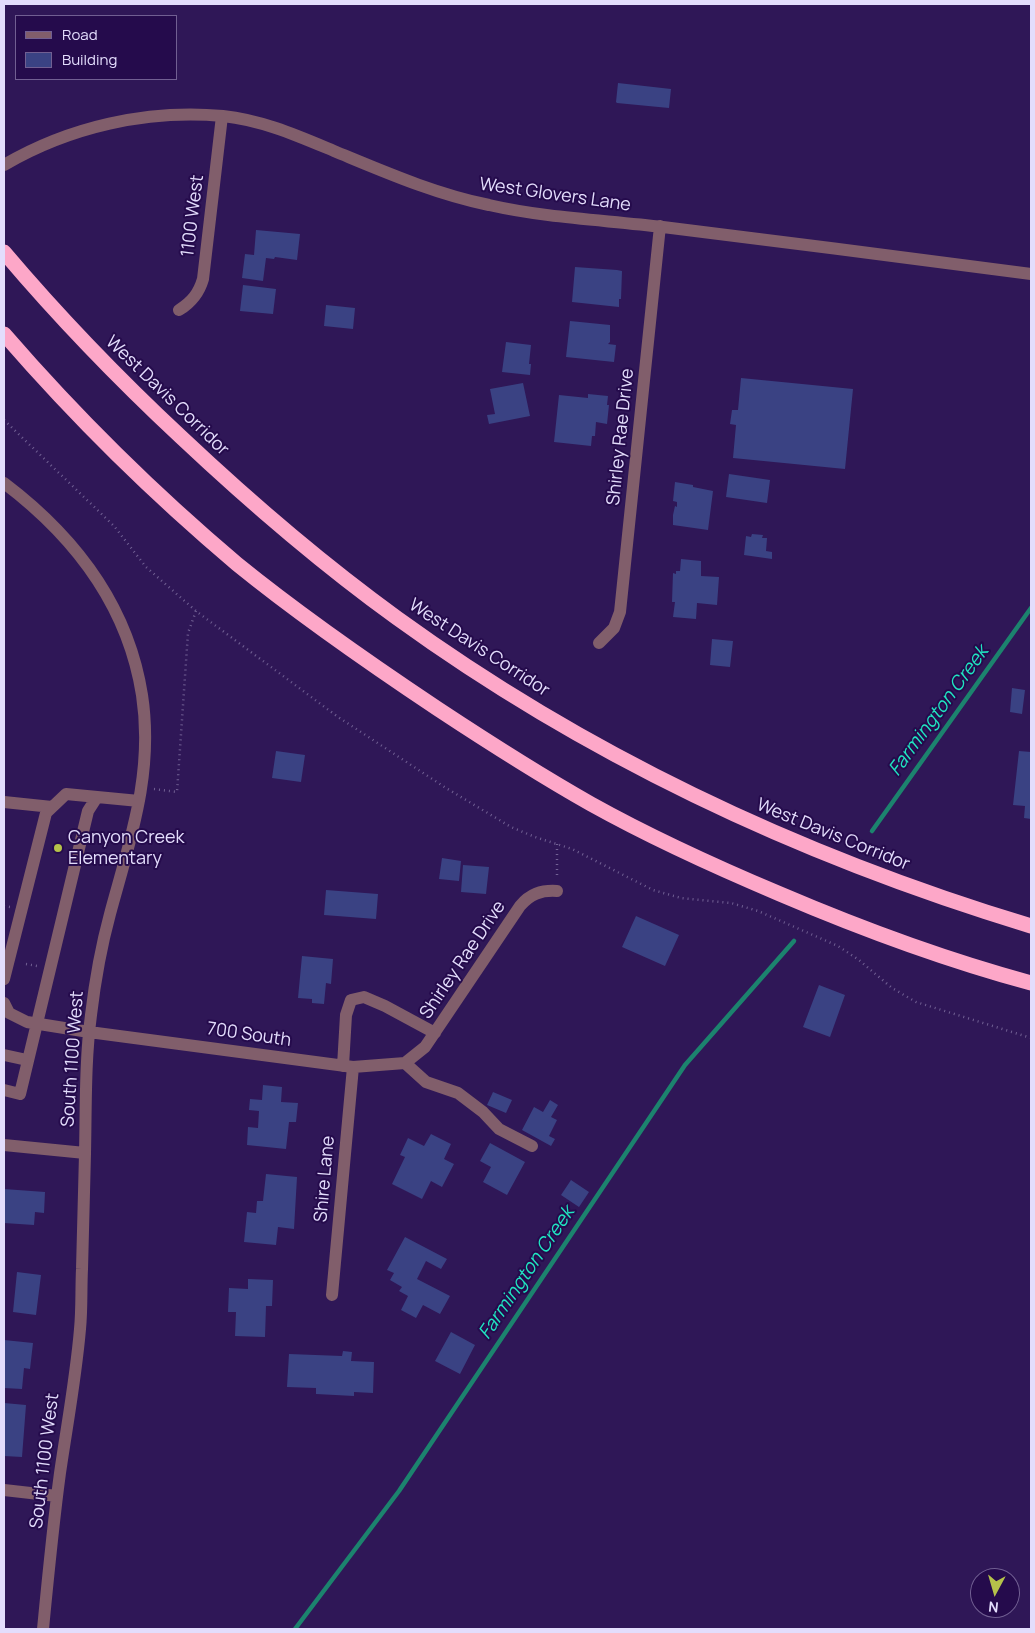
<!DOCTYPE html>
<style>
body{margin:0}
#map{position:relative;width:1035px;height:1633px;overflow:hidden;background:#2f1757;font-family:Manrope,sans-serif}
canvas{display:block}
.frame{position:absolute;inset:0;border:5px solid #e3ddfc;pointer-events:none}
.legend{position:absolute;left:15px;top:15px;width:162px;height:65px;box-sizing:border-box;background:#250b4c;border:1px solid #715f92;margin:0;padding:6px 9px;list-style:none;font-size:15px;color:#e3ddfc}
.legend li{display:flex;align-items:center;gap:10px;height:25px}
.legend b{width:25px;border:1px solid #715f92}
.north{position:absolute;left:970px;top:1568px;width:50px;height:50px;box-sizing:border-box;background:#250b4c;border:1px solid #715f92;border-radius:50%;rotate:186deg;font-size:14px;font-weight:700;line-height:20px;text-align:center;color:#e3ddfc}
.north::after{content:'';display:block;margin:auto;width:18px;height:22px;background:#b5c24a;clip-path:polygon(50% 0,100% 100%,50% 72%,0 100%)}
</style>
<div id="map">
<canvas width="1035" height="1633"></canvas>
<div class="frame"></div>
<ul class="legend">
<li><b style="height:6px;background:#815e6b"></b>Road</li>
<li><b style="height:14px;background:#3a4283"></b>Building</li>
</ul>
<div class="north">N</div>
</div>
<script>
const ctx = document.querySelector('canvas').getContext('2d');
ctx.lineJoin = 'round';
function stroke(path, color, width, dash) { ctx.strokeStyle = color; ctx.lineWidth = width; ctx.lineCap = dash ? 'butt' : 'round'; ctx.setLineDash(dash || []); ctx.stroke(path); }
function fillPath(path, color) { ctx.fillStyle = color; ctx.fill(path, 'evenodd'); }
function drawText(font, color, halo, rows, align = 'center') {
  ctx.font = font + ' Manrope,sans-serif'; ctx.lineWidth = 4; ctx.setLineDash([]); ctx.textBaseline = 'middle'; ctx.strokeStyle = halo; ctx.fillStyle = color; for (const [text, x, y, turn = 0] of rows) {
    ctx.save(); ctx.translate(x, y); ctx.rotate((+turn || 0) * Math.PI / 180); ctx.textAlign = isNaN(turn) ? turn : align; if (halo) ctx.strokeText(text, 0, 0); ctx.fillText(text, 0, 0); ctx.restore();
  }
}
const stream = new Path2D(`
 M872,831L1031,608
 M295,1629L399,1491L685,1065L794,941`);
const building = new Path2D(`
 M618,83L671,89L669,108L617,103L616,102Z
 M256,230L300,234L297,260L275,257L274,259L266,258L263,281L242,278L245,254L254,255Z
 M575,267L617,270L622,271L621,299H619V307L572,302Z
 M243,285L276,289L273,314L240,311Z
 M326,305L355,308L353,329L324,326Z
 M570,321L610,325V342L608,344L616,345L614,362L566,357Z
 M506,342L531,345L529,364H531L530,375L502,372Z
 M741,378L853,389L845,469L733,458L736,425L730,424L732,410H738Z
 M523,383L530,416L489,424L487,415L495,414L490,389Z
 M588,394L608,396L607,405H609L607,424L596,422L595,436H592L591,446L554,442L559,395L588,398Z
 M729,474L770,480L767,503L726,497Z
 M675,482L693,485V487L713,491L708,530L673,525V515L675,516L673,515L675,506L677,507V502L673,501Z
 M752,534L763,535L762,538H767L766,551L772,552V559L744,555L746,536L751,537Z
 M681,559L701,561V576L719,577L717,605L697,603L696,619L673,617L675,602H672L673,573L676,574V571H680Z
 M712,639L733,641L730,667L710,665Z
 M1012,688L1025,690L1022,714L1010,712Z
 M276,751L305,755L301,782L272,778Z
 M1019,751L1031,752V819L1024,818L1025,806L1013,805Z
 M442,858L461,861L459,881L439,879Z
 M463,865L489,867L486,894L461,892Z
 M326,890L378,894L376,919L324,915Z
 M636,916L679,935L665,966L622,947Z
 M302,956L333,959L331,984L326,983L324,1004L312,1003V999L298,998Z
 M819,985L845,995L830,1037L803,1027Z
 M263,1085L282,1087L281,1102L298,1103L296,1122H289L286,1149L247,1145L248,1127L258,1128L259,1111L249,1110L250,1099L262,1100Z
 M493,1092L512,1100L506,1113L487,1105Z
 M550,1100L558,1105L551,1117L557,1120L549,1136L555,1139L551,1146L522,1130L534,1107L543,1112Z
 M431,1134L451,1144L444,1159L454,1164L442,1187L431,1181L422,1199L392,1184L405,1157L400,1155L408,1138L424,1146Z
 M490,1143L525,1162L507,1195L483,1182L491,1167L480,1161Z
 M266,1174L297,1177L294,1229L278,1227L276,1245L244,1242L247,1212L256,1213L257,1201H263Z
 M571,1180L589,1192L579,1207L561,1195Z
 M4,1189L45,1192L44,1213L35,1212L34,1225L4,1223Z
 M405,1237L447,1259L441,1269L426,1261L417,1279L450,1296L440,1314L423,1305L416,1318L401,1310L408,1296L399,1291L402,1287L390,1280L394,1273L387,1270Z
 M17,1272L41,1275L36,1315L13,1312Z
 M248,1279L273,1280L272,1306H266L265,1337L235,1336L236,1312H228L229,1288L248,1289Z
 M451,1332L475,1345L460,1374L435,1361Z
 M4,1340L33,1343L30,1369L24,1368L22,1389L4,1388Z
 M343,1351L352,1352L351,1361L374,1362L373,1393L354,1392V1396L316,1394V1388L287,1387L289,1354L342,1356Z
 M4,1403L26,1405L22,1457L4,1456Z`);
const path = new Path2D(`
 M4,420L114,526L146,567L196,611L338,717L446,788L511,827L535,837L572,849L653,890L681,898L731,903L758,911L838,946L859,960L892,988L916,1002L1031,1038
 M154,789L177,792L188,633L196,611
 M557,844V879
 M4,906L10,907
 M26,964L37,966`);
const minor = new Path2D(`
 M4,165C69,127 147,109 223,116C262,120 298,136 334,151C385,172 435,194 489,205C546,218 605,220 663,227C786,242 908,258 1031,274
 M179,310C192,302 199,293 203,279L222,116
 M4,483C74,536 128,606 142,695C154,773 130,840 110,914C101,947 95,981 91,1015C85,1061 86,1107 85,1154C84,1192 83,1230 82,1269C81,1289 82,1309 80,1329C76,1377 67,1425 60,1473C53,1525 48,1577 43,1629
 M599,643L614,628L620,612L660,226
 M4,802L52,807
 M4,979L46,813L66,794L139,801
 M4,1003L9,1013L27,1022L89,1032L353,1067L405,1063
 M4,1055L27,1060
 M405,1063L425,1047L520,906C530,894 541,890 557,891
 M405,1063L426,1082L458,1093L483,1112L499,1129L532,1146
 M343,1066L346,1015L351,1000L364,997L385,1006L435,1033
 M4,1090L20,1094L88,811L97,797
 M4,1145L85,1153
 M332,1295L353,1067
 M4,1490L57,1496`);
const highway = new Path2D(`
 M4,252C59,317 119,379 181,437C250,502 321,563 397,618C589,757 806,858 1031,926
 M4,334C75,416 154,494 237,564C301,616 369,663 438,709C488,742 538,774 591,804C652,838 716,867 780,894C862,929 946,960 1031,983`);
const markers = [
 [58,848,5,"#b5c24a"]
];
const streetNames = [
 ["West Glovers Lane",555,195,8],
 ["1100 West",193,216,-83],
 ["West Davis Corridor",167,396,44],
 ["Shirley Rae Drive",621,437,-84],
 ["West Davis Corridor",479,648,33],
 ["West Davis Corridor",833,835,22],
 ["Shirley Rae Drive",463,960,-56],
 ["700 South",249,1035,8],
 ["South 1100 West",73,1059,-86],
 ["Shire Lane",325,1179,-85],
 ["South 1100 West",45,1461,-83]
];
const poiNames = [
 ["Canyon Creek",68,838],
 ["Elementary",68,859]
];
const waterNames = [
 ["Farmington Creek",939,711,-54],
 ["Farmington Creek",527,1273,-56]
];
stroke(stream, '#1c836e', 4.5);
fillPath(building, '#3a4283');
stroke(path, '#726194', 2.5, [1, 4]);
stroke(minor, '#815e6b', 12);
stroke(highway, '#fda7c8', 15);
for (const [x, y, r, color] of markers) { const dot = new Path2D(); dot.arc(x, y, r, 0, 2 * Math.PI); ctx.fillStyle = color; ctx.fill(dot); stroke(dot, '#250b4c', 2); }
drawText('18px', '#e3ddfc', '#250b4c', streetNames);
drawText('18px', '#e3ddfc', '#250b4c', poiNames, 'left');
drawText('italic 19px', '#20e5c1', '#250b4c', waterNames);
</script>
